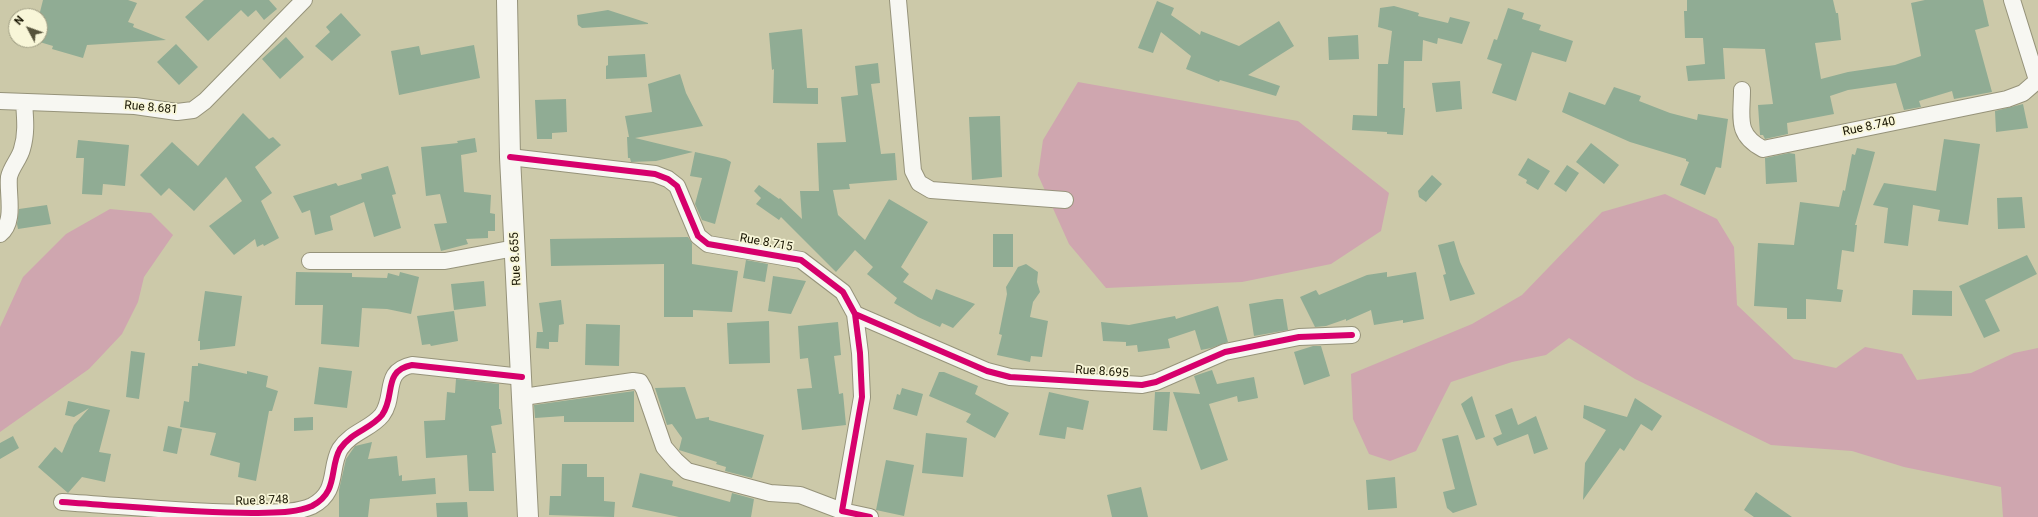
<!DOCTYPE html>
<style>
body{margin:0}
#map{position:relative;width:2038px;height:517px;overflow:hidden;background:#ccc9a9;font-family:Roboto,sans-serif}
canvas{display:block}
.north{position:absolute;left:8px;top:8px;width:40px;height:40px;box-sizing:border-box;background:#f8f6d8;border:1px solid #9e9c82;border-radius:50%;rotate:311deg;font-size:11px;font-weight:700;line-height:16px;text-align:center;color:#171400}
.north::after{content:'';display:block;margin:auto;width:14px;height:18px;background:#56533b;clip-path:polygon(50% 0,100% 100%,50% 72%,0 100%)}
</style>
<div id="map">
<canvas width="2038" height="517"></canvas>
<div class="north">N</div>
</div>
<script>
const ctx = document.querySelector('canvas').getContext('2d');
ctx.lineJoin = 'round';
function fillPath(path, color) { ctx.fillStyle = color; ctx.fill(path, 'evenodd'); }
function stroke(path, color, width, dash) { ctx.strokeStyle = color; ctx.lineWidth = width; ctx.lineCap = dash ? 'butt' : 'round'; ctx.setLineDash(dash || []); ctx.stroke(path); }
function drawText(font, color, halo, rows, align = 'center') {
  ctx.font = font + ' Roboto,sans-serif'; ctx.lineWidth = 3.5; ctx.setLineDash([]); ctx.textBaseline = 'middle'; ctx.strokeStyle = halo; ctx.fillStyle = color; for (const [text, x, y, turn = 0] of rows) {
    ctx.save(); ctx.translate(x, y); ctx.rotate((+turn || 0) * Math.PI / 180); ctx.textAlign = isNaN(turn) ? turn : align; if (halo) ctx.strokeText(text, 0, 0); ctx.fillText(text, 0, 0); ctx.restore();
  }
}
const green = new Path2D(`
 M1078,82L1298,121L1389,193L1381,231L1331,264L1242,282L1106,288L1069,244L1038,175L1043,140Z
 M1665,194L1717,219L1734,247L1737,305L1794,359L1836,368L1865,347L1902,354L1917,380L1971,373L2014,353L2038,348V517H2003L2001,487L1904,467L1852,451L1771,445L1635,379L1569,338L1546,355L1512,362L1451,382L1416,451L1390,461L1369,454L1353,419L1351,374L1472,324L1522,295L1602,212Z
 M110,209L151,213L173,235L144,277L138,302L122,334L89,369L0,432V327L23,277L66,234Z`);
const building = new Path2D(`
 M43,0H128L137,3L128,22L134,24L133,27L166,40L87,45L83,58L52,49L53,46L33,40H40L39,16Z
 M204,0H269L277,9L264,20L256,10L248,17L241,10L208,41L185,17Z
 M1687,0H1833L1836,13H1838L1841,40L1815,43L1821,79L1848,72L1895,65L1921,56L1911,3L1925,0H1983L1989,26L1975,30L1992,92L1954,99L1952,91L1919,101L1921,107L1904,110L1896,83L1848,90L1830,96L1834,114L1787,123L1788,134L1765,139L1763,135H1760L1758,105L1773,104L1765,49L1723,48L1725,79L1688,81L1686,66L1705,64L1703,38H1685L1684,11H1687Z
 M1157,1L1174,8L1171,15L1200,35L1201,31L1239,46L1279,21L1294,46L1248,75L1280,86L1276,96L1220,80L1219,82L1186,69L1191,56L1161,32L1153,53L1138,48Z
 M1394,6L1419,13L1418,16L1448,23L1450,17L1470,22L1462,44L1438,38L1437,44L1423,40L1422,61H1404L1403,108H1405L1403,135L1387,134V132L1352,130L1353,115L1377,116L1378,64H1388L1392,31L1378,27L1380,8Z
 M1508,8L1524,13L1522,19L1541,25L1539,30L1573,41L1566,62L1532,52L1516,101L1492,93L1502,64L1487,59L1494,39L1497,40Z
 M608,10L648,23V24L582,28L578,25L577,15Z
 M341,13L361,35L332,61L315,46L330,32L326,27Z
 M802,29L807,88H818V104L773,103L774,69L772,70L769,33Z
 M1358,35L1359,59L1329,60L1328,37Z
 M286,37L304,57L280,79L262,59Z
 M176,44L198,67L179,85L157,62Z
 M474,45L480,78L399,95L391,51L419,46L421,55Z
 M645,54L647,77L606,79V66L608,65V56Z
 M878,63L880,83L871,84L881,154L895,153L897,180L849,184L850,189L833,190L838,215L865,240L889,199L928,222L901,267L909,274L903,282L932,300L936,289L975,304L953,328L942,323L940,327L918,317L894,303L897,298L867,274L873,267L855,250L836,272L781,217L779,220L756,204L761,198L754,191L759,185L779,199L780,198L802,219L800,191H819L817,143L846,142L841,97L858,95L855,66Z
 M680,74L686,93L703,126L635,138L693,152L656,161L631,162L630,158H628L627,137H629L625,116L652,112L648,84Z
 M1460,81L1462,109L1436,112L1432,83Z
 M1614,87L1641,96L1639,101L1670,113L1697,120L1698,114L1728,119L1721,168L1716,167L1705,195L1680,185L1689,162L1686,161V159L1630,142L1562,112L1569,92L1605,105Z
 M566,99L567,132L552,133V139H537L535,100Z
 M2023,104L2028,128L1996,132L1995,111Z
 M243,113L269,139L273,137L281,145L255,167L272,193L261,201L279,238L264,246L263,244L257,247L255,239L234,255L209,226L242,201L226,177L194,211L169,188L161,196L140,175L172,142L198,166Z
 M1000,116L1002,177L972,180L969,117Z
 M475,138L477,152L461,155L464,192L491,195L490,213L495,214V231H488V238L466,239L468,244L441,251L434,224L447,223L440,194L426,196L421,147L458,143L457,141Z
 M1944,139L1980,144L1968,225L1938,221L1940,210L1913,205L1908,246L1884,243L1888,208L1873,205L1884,183L1936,191Z
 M78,140L129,145L125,186L103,184L102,195L82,194L84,158H76Z
 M1591,143L1619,165L1604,184L1576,162Z
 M1857,148L1875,152L1855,225H1857L1854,252L1842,250L1837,289L1843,290L1841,302L1806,299V319H1787V308L1754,306L1758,243L1794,245L1800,202L1839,207L1843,190L1845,191L1852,154L1855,155Z
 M695,152L726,159L731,162L715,224L702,220L695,204L702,178L690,176Z
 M1789,153L1795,154L1797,182L1766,184L1765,158Z
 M1528,158L1550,171L1538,190L1526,183L1527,180L1518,175Z
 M1567,165L1579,173L1566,192L1554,184Z
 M388,166L396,194L392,195L401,228L374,237L364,202L330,216L333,230L315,235L310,210L302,213L293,196L336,183L338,186L362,179L361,174Z
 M1432,175L1442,184L1426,202L1419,197L1418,191Z
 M2022,197L2025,228L1998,229L1997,198Z
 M47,205L51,224L18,229L17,224L19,209Z
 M993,234H1013V267H993Z
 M688,237L692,243V264L738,271L732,312L693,310V317H664V264L551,266L550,239Z
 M1454,241L1460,262L1475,294L1450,301L1443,275L1446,274L1438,245Z
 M2027,255L2037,274L1985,300L2000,331L1984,338L1959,286Z
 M746,260L768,264L765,282L743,278Z
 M1026,264L1038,272L1037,282L1040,292L1033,302L1030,317L1048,321L1042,357L1031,356L1030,362L997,355L1002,335L999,334L1007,294L1006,287L1018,267Z
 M296,272L352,273V277L387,278L388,273L399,276L400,272L419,277L411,314L387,309L362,308L359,347L321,344L323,305H295Z
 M1387,272V277L1416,272L1424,319L1403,323V320L1374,325L1371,310L1346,321V319L1326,326L1315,327L1300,297L1316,290L1319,295L1367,275Z
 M773,276L806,281L791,314L768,311Z
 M484,281L486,306L454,310L451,284Z
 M1913,290L1952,291V316L1912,315Z
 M205,291L242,296L235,346L200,350V341H198Z
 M1277,299H1283L1288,330L1254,336L1249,304Z
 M561,300L564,324L559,325L558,342H549V349L536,348L537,332H543L539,303Z
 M1218,306L1228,342L1211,348L1201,350L1195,330L1168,339L1170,348L1138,352L1137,345L1126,346V342L1103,341L1101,322L1129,325L1175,316L1176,319Z
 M454,311L458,341L431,346L430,344L422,345L417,316Z
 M769,321L770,363L729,364L727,323Z
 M838,322L841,355L834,356L839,394L843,393L846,425L802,430L797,389L812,388L808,358L800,359L798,326Z
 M586,324L620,325L619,366L585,365Z
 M1313,346H1321L1330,376L1304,385L1294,352Z
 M131,351L145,353L139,399L126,397Z
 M198,363L247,374V371L268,376L266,387L278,391L272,411H269L256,481L238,477L240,463L210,455L216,433L180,427L184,401L189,402L192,366H198Z
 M319,367L352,371L347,408L314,404Z
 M1212,370L1217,384L1254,377L1258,398L1238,402L1237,396L1209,404L1228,460L1201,470L1173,392L1200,394L1194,376Z
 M939,372H944L978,386L975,394L1009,413L995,438L966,422L971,414L929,396Z
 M456,379L499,384V409H500L502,424L491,426L496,453H492L494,491H469L467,455L426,458L424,421L445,420L447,392L455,393Z
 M685,387L696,419L709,417V420L764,435L752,478L725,471L726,467L716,464L717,462L679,450L682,438L672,424L667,425L655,388Z
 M902,388L923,394L917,416L893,409L897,394L900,395Z
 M634,391V422H564V416L535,418L534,405Z
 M1049,392L1089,401L1083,430L1067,427L1065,439L1039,435Z
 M1155,392H1170L1167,431L1153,430Z
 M1472,396L1485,437L1476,440L1461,404Z
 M1635,398L1662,416L1652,431L1641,424L1624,451L1620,448L1583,500L1585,463L1606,430L1583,418L1584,405L1627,417Z
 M68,401L110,410L99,452L111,454L105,482L82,477L68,493L38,467L55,447L62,453L74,425L89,408L74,417L65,415Z
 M1512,408L1518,425L1536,416L1548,449L1534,454L1528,434L1497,446L1493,438L1502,434L1495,415Z
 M313,417V430L294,431V418Z
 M168,426L182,429L177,454L163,451Z
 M926,433L967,438L963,477L922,473Z
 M1458,435L1477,505L1453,513L1447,508L1443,492L1455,489L1442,439Z
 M13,436L19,448L0,459V443Z
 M372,442L368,459L397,456L399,476L402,475V481L435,478L436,494L370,499L368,517H339V490L346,459L355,446Z
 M886,460L914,465L904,516L876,510Z
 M562,464H587V477H604V501L615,502L614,517L549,515L550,496H561Z
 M640,473L673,481L672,486L730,502L732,493L754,499L751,517H679L632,507Z
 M1395,477L1397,508L1368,510L1366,480Z
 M1141,487L1148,517H1112L1107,495Z
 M1756,492L1792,517H1754L1744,510Z
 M467,502L468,517H437L436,503Z`);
const minor = new Path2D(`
 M898,0L913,171L919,183L931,190L1065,200
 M2012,0L2037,80
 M1742,90C1742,118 1735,134 1763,149L2007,99L2023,93L2038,80
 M0,101L135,106L177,112L193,110L205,101L304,0
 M510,157L655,174L668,179L677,186L698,236L708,244L801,260L843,292L855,314L860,353L862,397L842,511L870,517
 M0,234C16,222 7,193 9,177C11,167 20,158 22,149C27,133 25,117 24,102
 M310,261H445L515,248
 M855,314L987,371L1010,377L1142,385L1156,382L1225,352L1299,337L1352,335
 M523,397L633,381L640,382L644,389L664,447L676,461L687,471L770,493L800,495L842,511
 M62,502C125,506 189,513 252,513C272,512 293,514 312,506C339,492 329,468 340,449C351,432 371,429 382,415C396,396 382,371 412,365L522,377`);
const tertiary = new Path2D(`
 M507,0L510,157L528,517`);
const cycleway = new Path2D(`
 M510,157L655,174L668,179L677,186L698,236L708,244L801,260L843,292L855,314L860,353L862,397L842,511L870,517
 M855,314L987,371L1010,377L1142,385L1156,382L1225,352L1299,337L1352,335
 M62,502C125,506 189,513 252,513C272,512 293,514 312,506C339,492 329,468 340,449C351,432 371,429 382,415C396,396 382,371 412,365L522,377`);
const streetNames = [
 ["Rue 8.681",151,108,5],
 ["Rue 8.740",1869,127,-12],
 ["Rue 8.715",766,243,10],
 ["Rue 8.655",516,259,-93],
 ["Rue 8.695",1102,372,4],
 ["Rue 8.748",262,501,-2]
];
fillPath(green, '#cfa6af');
fillPath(building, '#90ac94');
stroke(minor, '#96937a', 18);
stroke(tertiary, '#96937a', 22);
stroke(minor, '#f7f7f2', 16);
stroke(tertiary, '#f7f7f2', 20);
stroke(cycleway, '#d6006c', 6);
drawText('12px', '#171400', '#f8f6d8', streetNames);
</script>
